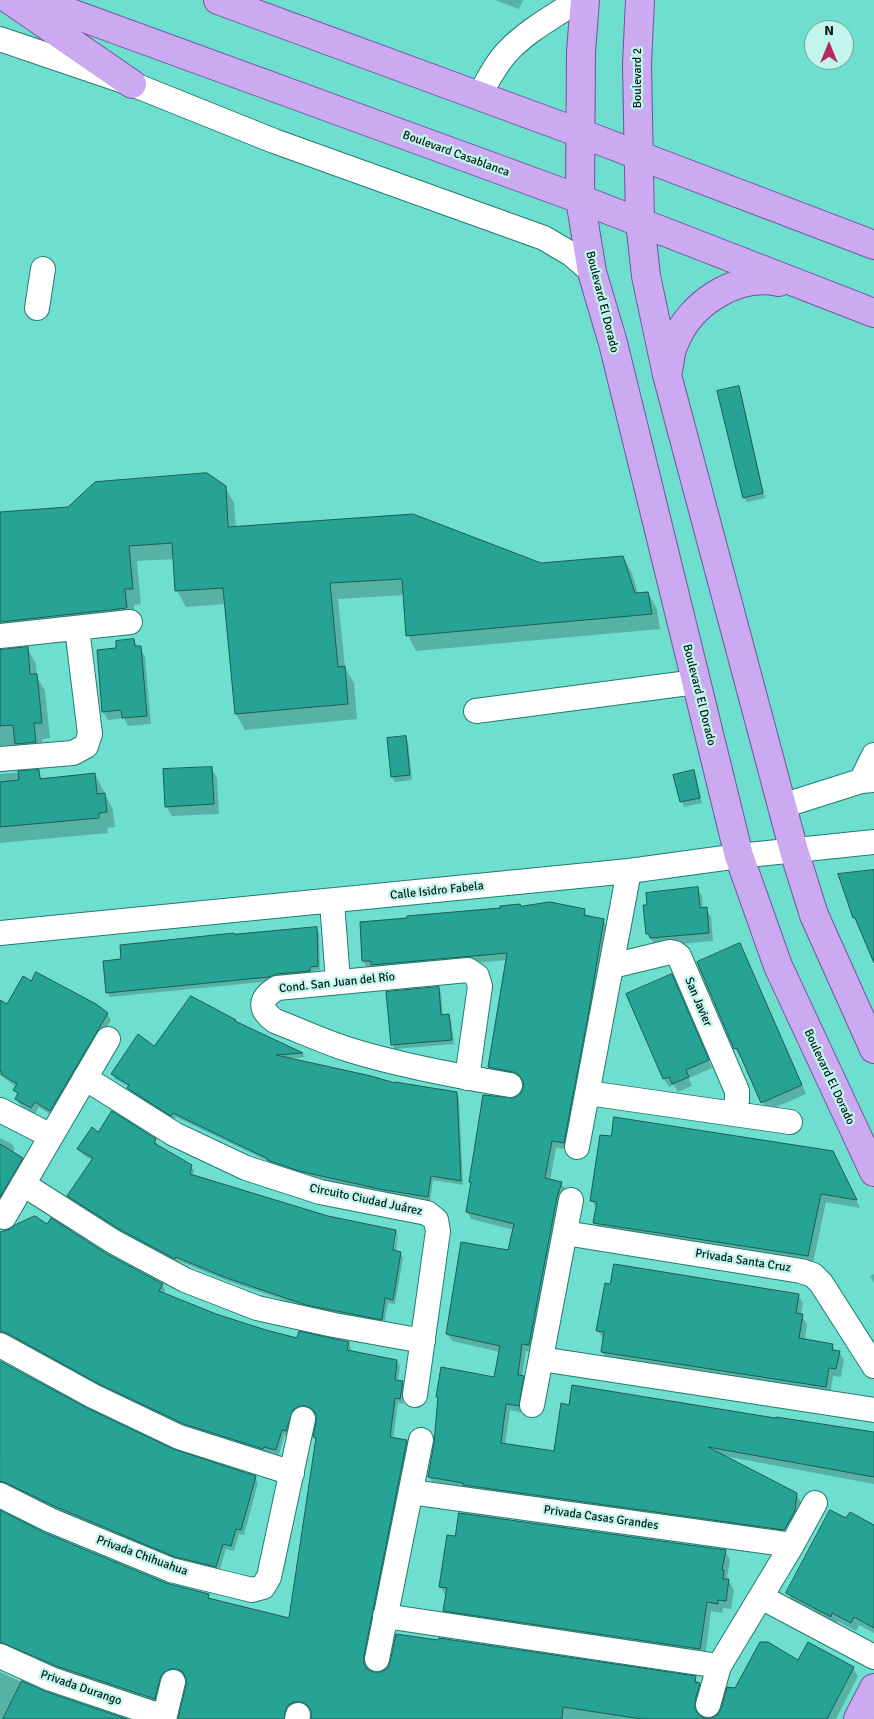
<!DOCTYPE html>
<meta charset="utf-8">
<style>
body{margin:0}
#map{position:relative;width:874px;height:1719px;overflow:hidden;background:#6edecf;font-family:Signika,sans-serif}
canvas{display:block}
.north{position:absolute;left:804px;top:20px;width:50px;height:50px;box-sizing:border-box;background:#c2f5ec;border:1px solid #769e97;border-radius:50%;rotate:0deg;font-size:14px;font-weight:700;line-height:20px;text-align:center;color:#031b18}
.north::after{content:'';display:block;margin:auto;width:18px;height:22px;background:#b7295d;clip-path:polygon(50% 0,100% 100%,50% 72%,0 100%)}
</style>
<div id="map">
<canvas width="874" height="1719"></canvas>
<div class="north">N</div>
</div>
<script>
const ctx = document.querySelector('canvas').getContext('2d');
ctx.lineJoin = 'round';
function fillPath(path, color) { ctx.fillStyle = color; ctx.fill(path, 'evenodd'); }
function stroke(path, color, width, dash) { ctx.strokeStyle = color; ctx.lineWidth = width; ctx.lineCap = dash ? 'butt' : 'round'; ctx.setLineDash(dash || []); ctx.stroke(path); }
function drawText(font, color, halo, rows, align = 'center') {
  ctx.font = font + ' Signika,sans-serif'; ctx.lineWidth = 4.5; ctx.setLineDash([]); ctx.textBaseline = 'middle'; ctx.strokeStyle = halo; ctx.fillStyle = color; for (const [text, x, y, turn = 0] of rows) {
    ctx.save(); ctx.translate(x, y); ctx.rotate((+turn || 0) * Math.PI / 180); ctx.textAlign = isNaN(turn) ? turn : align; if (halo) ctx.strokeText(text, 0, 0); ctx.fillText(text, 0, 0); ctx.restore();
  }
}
const shadow = new Path2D(`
 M495,0H523L519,9Z
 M738,388L741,392L765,498L747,502L744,498Z
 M225,487L234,503L236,528L541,564L623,557L632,573L638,594L648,593L657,609L660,629L416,651L408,635L405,595L338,599L345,668L354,683L357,719L245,730L236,714L226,604L186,607L177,591L175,559L137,561L141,604L134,605L135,624L0,641V513L69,508Z
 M133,640L145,656L151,724L128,726L124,718L108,720L103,712L98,651L118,649Z
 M27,648L36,664L37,677L45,691L50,738L42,739L44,758L0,764V651Z
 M406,738L408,742L412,780L395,782L392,777L389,739Z
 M211,768L217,778L219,814L172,816L166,806Z
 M38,771L43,780L95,774L113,810L115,827L107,828L108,833L0,843V774Z
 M693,772L696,776L702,803L684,807L675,776Z
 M697,888L702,896L703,909H706L711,917L713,941L656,946L647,933Z
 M521,907L584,910L588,918L603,920L607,927L568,1149L556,1148L550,1181L561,1183L566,1190L533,1352L526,1351L522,1377L527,1384L522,1413L510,1410L505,1445L555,1453L776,1420L874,1433V1484L724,1456L796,1494L801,1502L798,1519L789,1537L433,1484L429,1477L436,1443L439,1399L438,1397L495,1378L500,1352L452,1341L448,1334L509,1251L514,1230L471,1219L467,1211L472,1184L470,1182L515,1099L522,1094L525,1087L524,1082L518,1079L494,1074L489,1067L507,960L376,972L367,968L363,961Z
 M316,928L319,932L320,970L312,971V975L272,981L110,997L107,992L123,960Z
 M744,953L806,1094L767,1111L742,1056L740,1057L735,1048Z
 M676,984L712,1068L689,1078L692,1086L678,1092L674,1085L669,1087L664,1079L627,995Z
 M438,988L441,992L443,1016H449L451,1020L454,1044L395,1049L392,1044Z
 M191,997L235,1021L236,1023L303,1054L305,1057L289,1059L396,1085L456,1093L459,1098L463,1185L433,1180L430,1201L387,1195L303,1175L271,1165L270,1162L176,1117L174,1120L131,1093L129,1087L115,1079L113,1074L154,1047Z
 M0,1014H107L111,1020L53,1116L39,1107L35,1114L20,1105L16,1099L18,1096L15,1090L16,1087L0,1075Z
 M99,1133L155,1140L158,1145L157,1146L191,1166L194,1171L193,1176L328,1218L396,1231L398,1236L396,1252L400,1253L403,1258L395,1304L388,1303L384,1324L310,1309L228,1281L179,1261L178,1263L125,1235L71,1201L69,1196L93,1161L82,1154L79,1149ZM394,1234H397L393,1256H391Z
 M0,1138L12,1144L15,1149L12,1153L22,1159L24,1163L0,1206Z
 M838,1161L860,1208L826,1202L813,1263L599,1231L595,1222L597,1210L592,1201Z
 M48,1225L162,1285L165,1290L164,1294L216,1315L297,1340L348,1343L351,1348L350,1352L397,1361L400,1366L398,1381L402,1382L405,1388L403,1404L398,1403L393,1439L406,1441L409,1446L366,1663L367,1669L374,1674L695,1678L702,1689L697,1715L702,1719H312V1711L306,1707L287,1719H186L188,1678L180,1674L157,1704L60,1672L0,1648V1512L44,1534L165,1584L208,1595L211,1600L290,1620L317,1441L314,1437L317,1415L309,1411L289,1436L284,1435L279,1455L268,1452L267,1454L188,1430L0,1337V1247Z
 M874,1274V1283L870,1276Z
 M798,1295L803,1303L801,1315L807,1324L805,1340L832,1345L836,1351L839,1352L844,1360L841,1377L833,1376L830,1395L607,1360L602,1352L604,1340L598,1331Z
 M0,1362L86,1410L174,1451L255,1477L258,1483L244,1535L239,1534L234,1551L226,1549L219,1572L179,1562L0,1487Z
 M847,1520L873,1526L874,1525V1633L859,1625L856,1631L837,1621L836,1625L792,1601L788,1593Z
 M456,1538L725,1551L730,1560L727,1578L734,1590L731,1609L723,1608L722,1613L711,1611L705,1658L449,1620L444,1611L446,1597L441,1587Z
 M799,1662L853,1668L858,1676L836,1719H727L736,1689Z
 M0,1672L46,1693L118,1719H0Z`);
const building = new Path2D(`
 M739,386L763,493L743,498L717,391Z
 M207,473L226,486L228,527L413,514L541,563L623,556L635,593L648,592L652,614L406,636L402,579L330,583L338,667L345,666L348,704L235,714L223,588L175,591L172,543L129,546L133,589H125L127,608L0,622V512L68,507L95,482Z
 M134,639L135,646H141L147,716L122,718L121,710L102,712L97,650L116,648V641Z
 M28,647L30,674H37L42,723H34L36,742L15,744L13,725L0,726V650Z
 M406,736L410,775L391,777L387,738Z
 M212,767L214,804L165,807L163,769Z
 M39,770L40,779L95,773L97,794L105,793L107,812L99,813V818L0,827V782L19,780L18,771Z
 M694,770L700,798L680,802L673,775Z
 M874,870V963L855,918H853L838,874Z
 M698,887L700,908L707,907L709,933L650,938L649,934H646L643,905H647L646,893Z
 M550,902L585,909L584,915L604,919L587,1022L564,1143L552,1141L545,1178L562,1182L557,1197L529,1345L522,1344L518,1375L524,1376L519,1406L506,1404L501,1443L554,1451L561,1403L569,1405L572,1385L775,1418L776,1417L874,1432V1477L708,1447L797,1493L795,1511L784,1530L463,1485V1483L428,1477L434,1443L438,1397H436L441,1367L494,1377L500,1346L446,1334L461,1242L508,1250L514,1224L466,1212L471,1182H469L483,1095L514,1098L521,1093L524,1087L523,1081L519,1075L513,1072L488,1067L507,953L371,965V961H362L360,922L407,918V916L500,908V906L520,904L521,906Z
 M317,927L318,966L310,967V971L276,974L269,977L106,993L103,961L121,959L120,945L234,933V934Z
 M740,943L802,1085L761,1103L737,1048L734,1049L697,962Z
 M36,972L96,1004L108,1013L50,1111L35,1102L31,1108L15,1099L18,1093L13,1090L17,1084L1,1074L2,1072L0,1071V1000L7,1004L23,976L31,981Z
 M672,974L709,1060L686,1070L689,1077L672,1084L669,1077L663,1079L626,994Z
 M439,987L441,1015L449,1014L452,1040L391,1045L386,992Z
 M191,996L236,1020L235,1021L303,1053L276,1055L371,1076L395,1083V1082L457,1092L461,1181L431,1176L428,1197L384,1190L299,1171L267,1160L268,1159L173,1113L171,1116L127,1088L129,1085L111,1074L138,1034L154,1046Z
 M112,1111L156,1139L154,1143L192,1165L190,1174L328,1216L396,1230L393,1250L401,1252L393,1300L385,1298L382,1320L306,1305L224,1277L176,1257L175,1259L121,1230L67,1196L93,1158L77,1149L92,1127L98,1132Z
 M614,1117L833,1151L857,1200L821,1194L808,1256L593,1223L597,1202L590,1201L600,1135L611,1136Z
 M0,1144L23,1158L0,1197Z
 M35,1216L47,1224L51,1218L107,1254L163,1284L159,1291L216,1314L266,1330L297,1338L299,1331L349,1342L347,1350L397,1360L395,1380L403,1381L400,1399L395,1398L390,1437L407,1440L364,1656V1664L368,1670L374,1672H381L388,1668L390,1662L396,1634L438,1640L439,1638L696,1676L695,1682L700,1683L695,1701V1709L699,1715L704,1718H711L717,1715L721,1709L727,1687L735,1688L760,1642H768L798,1660L808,1642L854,1667L827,1719H642L563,1707L562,1719H311V1711L307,1705L301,1702H294L288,1705L285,1712L284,1719H178L186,1685V1679L183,1672L177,1669H170L163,1673L160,1679L155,1699L56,1666L0,1642V1510L45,1533L166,1583L209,1594L208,1598L289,1618L316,1438L313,1437L316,1422V1414L312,1409L305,1406H298L293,1410L286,1431L282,1430L276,1450L264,1447L263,1449L184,1424L99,1384L7,1333L0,1331V1232L10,1229L15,1225Z
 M614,1264L799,1294L796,1313L803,1314L799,1338L833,1344L832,1350L840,1351L836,1369L829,1368L826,1387L601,1352L604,1332L596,1331L605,1283L610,1284Z
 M0,1361L87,1408L173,1449L256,1476L241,1530L236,1529L231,1546L223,1544L216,1567L175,1557L56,1507L6,1483L0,1481Z
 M830,1510L846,1518L850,1512L874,1525V1628L854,1617L851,1623L832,1613L831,1617L786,1593Z
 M459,1513L726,1550L722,1570H724L723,1579H729L726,1601L718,1600V1604L707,1602L700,1649L443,1611L447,1588L439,1587L447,1535L455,1536Z
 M22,1681L47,1692L127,1719H3Z`);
const minor = new Path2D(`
 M0,39L132,84L274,141L544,238L571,254L592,272
 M479,96C488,80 496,63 509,50C528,30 555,16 578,0
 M37,308L43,269
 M0,636L130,622
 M476,711L696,682
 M0,759L73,753L86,746L90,734L77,628
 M861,781L874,755
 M782,806L861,781L874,780
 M332,902L338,981
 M0,933L629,871L739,856L874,842
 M612,966L670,952L675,953L679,956L737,1091V1100L733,1113
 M85,1078L174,1134L246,1168L320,1192L427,1213L436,1220L438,1231L415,1395
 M467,1078L480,986L477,976L468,970L277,988C260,998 258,1009 275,1021C299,1030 324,1042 350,1050C402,1066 456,1076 510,1085
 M588,1093L790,1122
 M0,1110L51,1136
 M577,1147L629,871
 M23,1184L114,1242L185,1280L257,1308L334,1325L423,1341
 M4,1217L108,1039
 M565,1233L801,1271L813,1275L821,1283L874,1366
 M0,1345L93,1396L179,1437L292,1473
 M541,1359L874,1410
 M532,1405L571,1200
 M411,1492L792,1545
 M0,1495L50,1520L171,1570L252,1590L263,1587L269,1577L303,1419
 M761,1597L874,1657
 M385,1616L719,1666
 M0,1656L51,1679L164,1717
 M377,1659L421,1440
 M708,1705L719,1666L792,1545L815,1503
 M164,1719L173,1682
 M297,1719L298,1715`);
const major = new Path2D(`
 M10,0L132,84
 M35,0L580,199L874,313
 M218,0L580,133L874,245
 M585,0L581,52L580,199L592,272L613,343L739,856L778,966L874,1172
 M640,0L637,64L640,222L646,276L667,375L794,851L814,915L874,1049
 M668,371C670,362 670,352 674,344C689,304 736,273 779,282
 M858,1719L874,1688`);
const streetNames = [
 ["Boulevard 2",638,78,-90],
 ["Boulevard Casablanca",456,154,20],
 ["Boulevard El Dorado",602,302,76],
 ["Boulevard El Dorado",699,695,76],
 ["Calle Isidro Fabela",437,891,-6],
 ["Cond. San Juan del Río",337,983,-6],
 ["San Javier",698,1002,67],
 ["Boulevard El Dorado",829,1077,65],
 ["Circuito Ciudad Juárez",366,1200,12],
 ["Privada Santa Cruz",743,1261,9],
 ["Privada Casas Grandes",601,1518,8],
 ["Privada Chihuahua",142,1556,20],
 ["Privada Durango",81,1688,19]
];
fillPath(shadow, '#0003');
fillPath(building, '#27a395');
stroke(building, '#1e5b54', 1);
stroke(minor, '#217c72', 26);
stroke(major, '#70539f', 30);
stroke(minor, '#fff', 24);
stroke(major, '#ccaaf1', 28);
drawText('12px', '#031b18', '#c2f5ec', streetNames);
</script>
